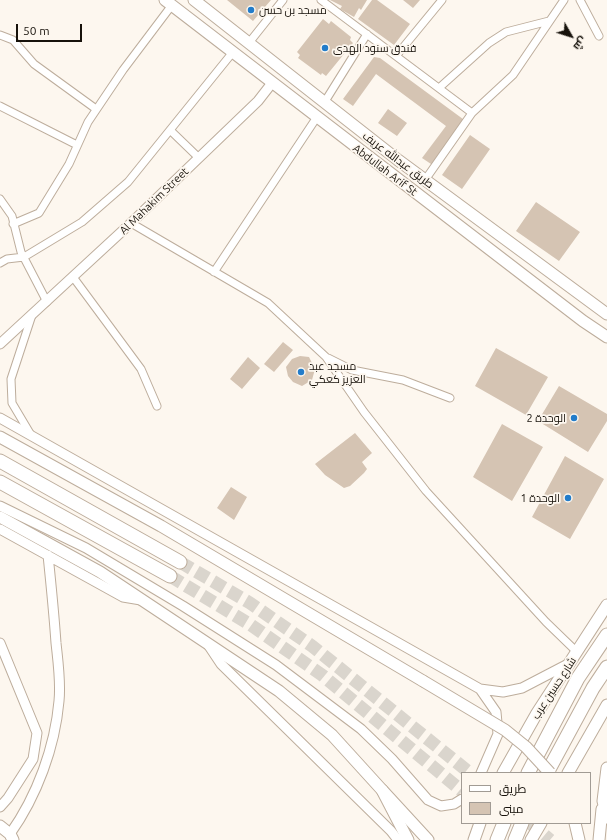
<!DOCTYPE html>
<meta charset="utf-8">
<style>
body{margin:0}
#map{position:relative;width:607px;height:840px;overflow:hidden;background:#fdf7ef;font-family:Ubuntu,Cairo,sans-serif}
canvas{display:block}
.legend{position:absolute;left:461px;top:772px;width:130px;height:52px;box-sizing:border-box;background:#fdf7ef;border:1px solid #a19b94;margin:0;padding:5px 7px;list-style:none;font-size:12px;color:#17120b}
.legend li{display:flex;align-items:center;gap:8px;height:20px}
.legend b{width:20px;border:1px solid #a19b94}
.north{position:absolute;left:551px;top:16px;width:40px;height:40px;-webkit-text-stroke:3px #fdf7ef;paint-order:stroke;rotate:129deg;font-size:11px;font-weight:700;line-height:16px;text-align:center;color:#17120b}
.north::after{content:'';display:block;margin:auto;width:14px;height:18px;background:#17120b;clip-path:polygon(50% 0,100% 100%,50% 72%,0 100%)}
.scale{position:absolute;left:16px;top:24px;width:66px;height:18px;box-sizing:border-box;border:2px solid #17120b;border-top:0;padding-left:5px;font-size:12px;line-height:14px;white-space:nowrap;color:#17120b;-webkit-text-stroke:3px #fdf7ef;paint-order:stroke}
</style>
<div id="map">
<canvas width="607" height="840"></canvas>
<ul class="legend">
<li><b style="height:5px;background:#fff"></b>طريق</li>
<li><b style="height:11px;background:#d5c4b3"></b>مبنى</li>
</ul>
<div class="north">ش</div>
<div class="scale">50 m</div>
</div>
<script>
const ctx = document.querySelector('canvas').getContext('2d');
ctx.lineJoin = 'round';
function fillPath(path, color) { ctx.fillStyle = color; ctx.fill(path, 'evenodd'); }
function stroke(path, color, width, dash) { ctx.strokeStyle = color; ctx.lineWidth = width; ctx.lineCap = dash ? 'butt' : 'round'; ctx.setLineDash(dash || []); ctx.stroke(path); }
function drawText(font, color, halo, rows, align = 'center') {
  ctx.font = font + ' Ubuntu,Cairo,sans-serif'; ctx.lineWidth = 3.5; ctx.setLineDash([]); ctx.textBaseline = 'middle'; ctx.strokeStyle = halo; ctx.fillStyle = color; for (const [text, x, y, turn = 0] of rows) {
    ctx.save(); ctx.translate(x, y); ctx.rotate((+turn || 0) * Math.PI / 180); ctx.textAlign = isNaN(turn) ? turn : align; if (halo) ctx.strokeText(text, 0, 0); ctx.fillText(text, 0, 0); ctx.restore();
  }
}
const building = new Path2D(`
 M227,0H271L253,21Z
 M330,0H367L361,10L359,8L354,17L340,9L342,6Z
 M372,0H377L410,24L394,45L358,19Z
 M403,0H420L413,8Z
 M323,19L329,24L331,21L351,37L350,40L353,43L326,76L322,73L321,75L298,58L300,55L297,52Z
 M374,57L380,58L467,122L434,166L422,158L446,126L376,74L353,106L343,99Z
 M388,109L407,123L397,136L378,123Z
 M470,135L490,149L462,189L442,175Z
 M536,202L580,232L559,261L516,231Z
 M283,342L293,350L274,372L264,364Z
 M496,348L548,377L526,415L475,386Z
 M300,356L309,357L315,369L312,380L302,386L293,382L288,376L286,367L292,359Z
 M248,357L260,368L242,389L230,379Z
 M559,386L607,414V421L588,452L538,421Z
 M502,424L543,447L512,501L473,477Z
 M355,433L372,453L362,462L367,469L364,473L350,486L344,488L325,475L315,464Z
 M565,456L604,479L570,539L532,517Z
 M231,487L247,497L234,520L217,508Z`);
const motorwayTunnel = new Path2D(`
 M180,562L250,603L312,646L470,773
 M170,576L251,625L322,675L462,791
 M530,823L550,840`);
const minor = new Path2D(`
 M321,0L472,113
 M580,0L599,36
 M0,35L13,40L34,64L96,109
 M248,44L283,0
 M396,56L442,0
 M439,88L489,43L506,32L549,21
 M324,103L367,34
 M0,106L77,145
 M170,130L199,158
 M425,180L472,113L513,75L564,0
 M0,199L12,216L21,252L47,302
 M131,223L268,303L326,357L364,412L426,491L546,622L577,652
 M13,224L39,213L69,164L88,122L123,70L172,5
 M0,263L7,259L24,257L82,222L128,182L233,52
 M214,272L317,117
 M73,277L141,369L157,406
 M328,358L352,370L403,380L450,398
 M31,435L12,403L11,379L32,315`);
const tertiary = new Path2D(`
 M0,344L131,223L258,101L272,83
 M0,418L480,689L503,692L522,688L570,663
 M0,506L86,548L183,606L276,665L361,729L392,759L428,800L441,806L454,804L462,799
 M0,529L123,597L141,600
 M0,643L37,733L33,759L8,798L0,807
 M209,646L221,664L391,831L398,840
 M480,689L496,712L498,734L481,773
 M10,834C37,796 55,747 59,701C61,682 58,662 56,643C54,614 51,584 48,555`);
const primary = new Path2D(`
 M165,0L583,321L607,337
 M194,0L398,160L607,314
 M0,437L161,526L423,681
 M0,517L100,572L279,691L332,735L382,790L408,840
 M607,768L603,801L607,818
 M503,773L537,713L607,605
 M568,773L607,705
 M575,823L579,840
 M474,840L480,823
 M531,840L541,823
 M599,840L602,809`);
const trunk = new Path2D(`
 M382,790L428,840
 M0,826L10,834L13,840`);
const motorway = new Path2D(`
 M0,461L180,562
 M0,482L170,576
 M528,773L578,678L607,635
 M547,773L593,688L607,667
 M497,840L504,823
 M515,840L522,823`);
const primaryBridge = new Path2D(`
 M423,681L505,730L526,747L550,773`);
const markers = [
 [251,10,4,"#227cca"],
 [325,48,4,"#227cca"],
 [301,372,4,"#227cca"],
 [574,418,4,"#227cca"],
 [568,498,4,"#227cca"]
];
const poiNames = [
 ["مسجد بن حسن",259,10],
 ["فندق سنود الهدى",333,48],
 ["مسجد عبد",309,366],
 ["العزيز كعكي",309,379],
 ["الوحدة 2",566,418,"right"],
 ["الوحدة 1",560,498,"right"]
];
const streetNames = [
 ["طريق عبدالله عريف",398,160,37],
 ["Abdullah Arif St",385,170,37],
 ["Al Mahakim Street",154,201,-44],
 ["شارع حسين عرب",554,688,-57]
];
fillPath(building, '#d5c4b3');
stroke(motorwayTunnel, '#dad5cd', 13, [13, 6]);
stroke(minor, '#bdad9c', 9);
stroke(tertiary, '#bdad9c', 11);
stroke(primary, '#bdad9c', 13);
stroke(trunk, '#bdad9c', 13);
stroke(motorway, '#bdad9c', 15);
stroke(minor, '#fff', 7);
stroke(tertiary, '#fff', 9);
stroke(primary, '#fff', 11);
stroke(trunk, '#fff', 11);
stroke(motorway, '#fff', 13);
stroke(primaryBridge, '#bdad9c', 13, []);
stroke(primaryBridge, '#fff', 11);
for (const [x, y, r, color] of markers) { const dot = new Path2D(); dot.arc(x, y, r, 0, 2 * Math.PI); ctx.fillStyle = color; ctx.fill(dot); stroke(dot, '#fdf7ef', 1.5); }
drawText('11px', '#17120b', '#fdf7ef', poiNames, 'left');
drawText('11px', '#17120b', '#fdf7ef', streetNames);
</script>
